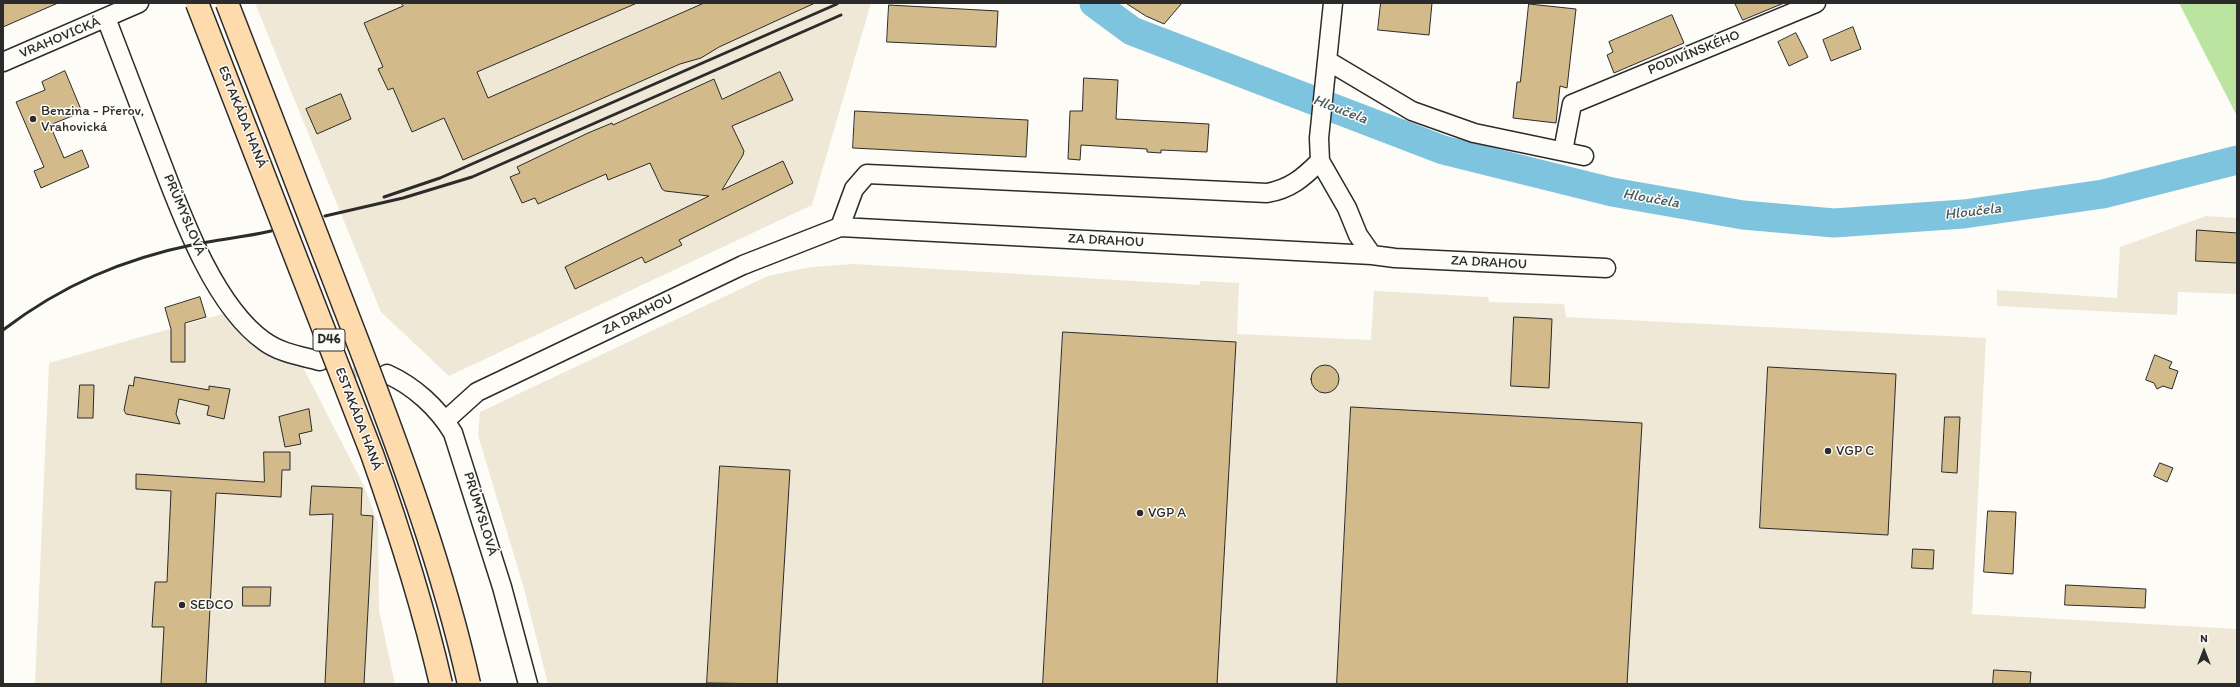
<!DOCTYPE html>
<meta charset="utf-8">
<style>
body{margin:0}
#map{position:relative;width:2240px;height:687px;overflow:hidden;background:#fdfcf7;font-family:Itim,sans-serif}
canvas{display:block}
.frame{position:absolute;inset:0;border:4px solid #2b2b2b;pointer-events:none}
.north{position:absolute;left:2184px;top:631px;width:40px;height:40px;-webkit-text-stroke:3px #fdfcf7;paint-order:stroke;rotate:0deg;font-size:11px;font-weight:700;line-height:16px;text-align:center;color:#2b2b2b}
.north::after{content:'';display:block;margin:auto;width:14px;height:18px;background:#2b2b2b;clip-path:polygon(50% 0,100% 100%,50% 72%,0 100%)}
</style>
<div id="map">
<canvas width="2240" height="687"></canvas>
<div class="frame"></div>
<div class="north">N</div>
</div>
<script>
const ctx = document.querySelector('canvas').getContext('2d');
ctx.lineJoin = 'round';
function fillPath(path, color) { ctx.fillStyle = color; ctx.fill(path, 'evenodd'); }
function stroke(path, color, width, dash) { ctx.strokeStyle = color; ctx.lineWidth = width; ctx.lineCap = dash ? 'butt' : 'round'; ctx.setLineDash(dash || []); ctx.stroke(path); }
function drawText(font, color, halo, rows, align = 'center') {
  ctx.font = font + ' Itim,sans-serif'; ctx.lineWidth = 3; ctx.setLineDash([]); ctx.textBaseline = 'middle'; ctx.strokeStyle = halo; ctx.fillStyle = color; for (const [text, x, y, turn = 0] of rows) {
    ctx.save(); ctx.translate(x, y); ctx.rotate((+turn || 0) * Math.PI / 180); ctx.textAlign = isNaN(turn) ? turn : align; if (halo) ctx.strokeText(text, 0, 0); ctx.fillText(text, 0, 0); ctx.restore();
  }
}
const built = new Path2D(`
 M255,3H871L812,205L449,376L381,312Z
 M2206,216L2237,218V294L2178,292L2177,315L1997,306V290L2117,298L2120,247Z
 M854,264L1200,285V281L1239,283L1237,334L1371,340L1374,291L1488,297L1489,302L1564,304L1566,317L1986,338L1972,614L2237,629V684H548L523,585L478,435L480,412L768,276L811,267Z
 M226,313L259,351L303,367L364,486L378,523L379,610L395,684H35L49,363Z`);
const green = new Path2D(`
 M2179,3H2237V116Z`);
const river = new Path2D(`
 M1094,3L1132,31L1443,150L1612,192L1743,215L1834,223L1964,214L2103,194L2237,160`);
const building = new Path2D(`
 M3,3H58L3,27Z
 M401,3H637L477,72L488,98L704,3H815L719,47L701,58L680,64L463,160L444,118L412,132L393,88L388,90L378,69L383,67L364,23L403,6Z
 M1126,3H1182L1164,24L1146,16Z
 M1381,3H1432L1429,35L1378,30Z
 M1735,3H1784L1743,20Z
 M1529,4L1576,9L1567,88L1560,86L1556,123L1513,118L1517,82H1520Z
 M889,5L998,11L996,47L887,42Z
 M1672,15L1684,43L1614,73L1607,55L1613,52L1609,42Z
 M1853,27L1861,49L1831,61L1823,40Z
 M1796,33L1808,57L1789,66L1778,42Z
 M65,71L82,112L50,125L64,158L82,150L89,167L41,188L34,171L44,167L16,102L45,90L42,82Z
 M780,72L793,100L732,126L744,151L743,155L722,190L783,161L793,183L679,240L682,245L645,263L642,257L575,289L565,267L709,196L665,191L662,189L650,163L608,180L606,174L538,204L535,198L522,203L510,177L520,173L517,167L588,133L612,123L613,125L714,79L722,99Z
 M1084,78L1118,80L1116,119L1209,124L1207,152L1161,150V153L1147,152V149L1081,145L1080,160L1068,159L1070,111H1082Z
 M341,94L351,119L317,134L306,109Z
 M855,111L1028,120L1026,157L853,148Z
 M2197,230L2237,233V263L2196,261Z
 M200,297L206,317L185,323V362H171V329L165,308Z
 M1514,317L1552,319L1549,388L1511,386Z
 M1063,332L1236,342L1217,684H1043Z
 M2155,355L2172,362L2169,368L2178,371L2172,389L2163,386L2157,389L2154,383L2146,380Z
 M1311 379a14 14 0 1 1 28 0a14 14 0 1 1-28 0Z
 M1768,367L1896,374L1888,535L1760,528Z
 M135,377L209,390V386L230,389L224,419L207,415L209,406L179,399L176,414L180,424L126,414L124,410L129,385L133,386Z
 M80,385H94L93,418H78Z
 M1351,407L1642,423L1627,684H1337Z
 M309,409L312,431L299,434L301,444L285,447L279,417Z
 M1945,417H1960L1957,473L1942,472Z
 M264,452H290V470H282L281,497L216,493L206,684H161L164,627H152L155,582H167L171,491L136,489V474L264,482Z
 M2160,463L2173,468L2167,482L2154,476Z
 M720,466L790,470L777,684L707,683Z
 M312,486L362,488L361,515L373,516L364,684H325L333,514L310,515Z
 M1988,511L2016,512L2013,574L1984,572Z
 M1913,549L1934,550L1933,569L1912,568Z
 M2066,585L2146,589L2145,608L2065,605Z
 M243,587H271L270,606H243Z
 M1994,670L2031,672L2030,684H1993Z`);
const minorTunnel = new Path2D(`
 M327,362L380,373`);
const minor = new Path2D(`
 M1333,3L1319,138L1320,161L1347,208L1358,235L1372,255
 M106,18C123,62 140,107 157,151C179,208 212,304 264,341C280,353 301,356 320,361
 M1328,61L1412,111L1474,133L1584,156
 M3,62L139,3
 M1563,151L1572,104L1816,3
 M840,227L1372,255L1395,258L1606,268
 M387,374C414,386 438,408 453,433L502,587L528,684
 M446,420L477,392L743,265L840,227L854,189L867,174L1267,193C1290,189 1303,178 1320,161`);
const rail = new Path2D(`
 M384,197L440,178L837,4
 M325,216L403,198L472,177L841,15
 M3,330C62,285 123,259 196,244C221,239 246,237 271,231`);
const highwayBridge = new Path2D(`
 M197,3L372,454C399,530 423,606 441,684
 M227,3C271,117 316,231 359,345C402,457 443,568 469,684`);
const markers = [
 [33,119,4,"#2b2b2b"],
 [1828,451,4,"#2b2b2b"],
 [1140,513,4,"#2b2b2b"],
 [182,605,4,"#2b2b2b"]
];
const shields = [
 [329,340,32]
];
const shieldNames = [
 ["D46",329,340]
];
const streetNames = [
 ["VRAHOVICKÁ",60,38,-23],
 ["PODIVÍNSKÉHO",1694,53,-22],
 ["ESTAKÁDA HANÁ",242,117,68],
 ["PRŮMYSLOVÁ",184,215,67],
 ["ZA DRAHOU",1106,241,3],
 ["ZA DRAHOU",1489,263,3],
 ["ZA DRAHOU",638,315,-26],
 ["ESTAKÁDA HANÁ",358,419,69],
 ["PRŮMYSLOVÁ",480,514,73]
];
const poiNames = [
 ["Benzina - Přerov,",41,111],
 ["Vrahovická",41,127],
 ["VGP C",1836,451],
 ["VGP A",1148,513],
 ["SEDCO",190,605]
];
const waterNames = [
 ["Hloučela",1340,110,21],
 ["Hloučela",1651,199,10],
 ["Hloučela",1973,212,-7]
];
fillPath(built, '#f0e8d6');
fillPath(green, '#bbe4a0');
stroke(river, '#7ec4df', 29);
fillPath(building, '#d3ba8a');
stroke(building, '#2b2b2b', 1);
stroke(minorTunnel, '#d3d2ce', 18, [18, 9]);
stroke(minor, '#2b2b2b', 21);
stroke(minor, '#fdfcf7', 18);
stroke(rail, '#2b2b2b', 3);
stroke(highwayBridge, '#2b2b2b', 25, []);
stroke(highwayBridge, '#fedbac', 22);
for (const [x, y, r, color] of markers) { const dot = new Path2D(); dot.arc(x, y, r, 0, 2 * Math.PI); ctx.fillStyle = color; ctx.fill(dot); stroke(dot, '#fdfcf7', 1.5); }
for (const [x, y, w] of shields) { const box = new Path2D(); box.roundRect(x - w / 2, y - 11, w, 22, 3); ctx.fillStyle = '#fdfcf7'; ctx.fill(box); stroke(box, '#2b2b2b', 1); }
drawText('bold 13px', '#2b2b2b', null, shieldNames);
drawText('14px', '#2b2b2b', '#fdfcf7', streetNames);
drawText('14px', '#2b2b2b', '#fdfcf7', poiNames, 'left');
drawText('italic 15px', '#445961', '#fdfcf7', waterNames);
</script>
